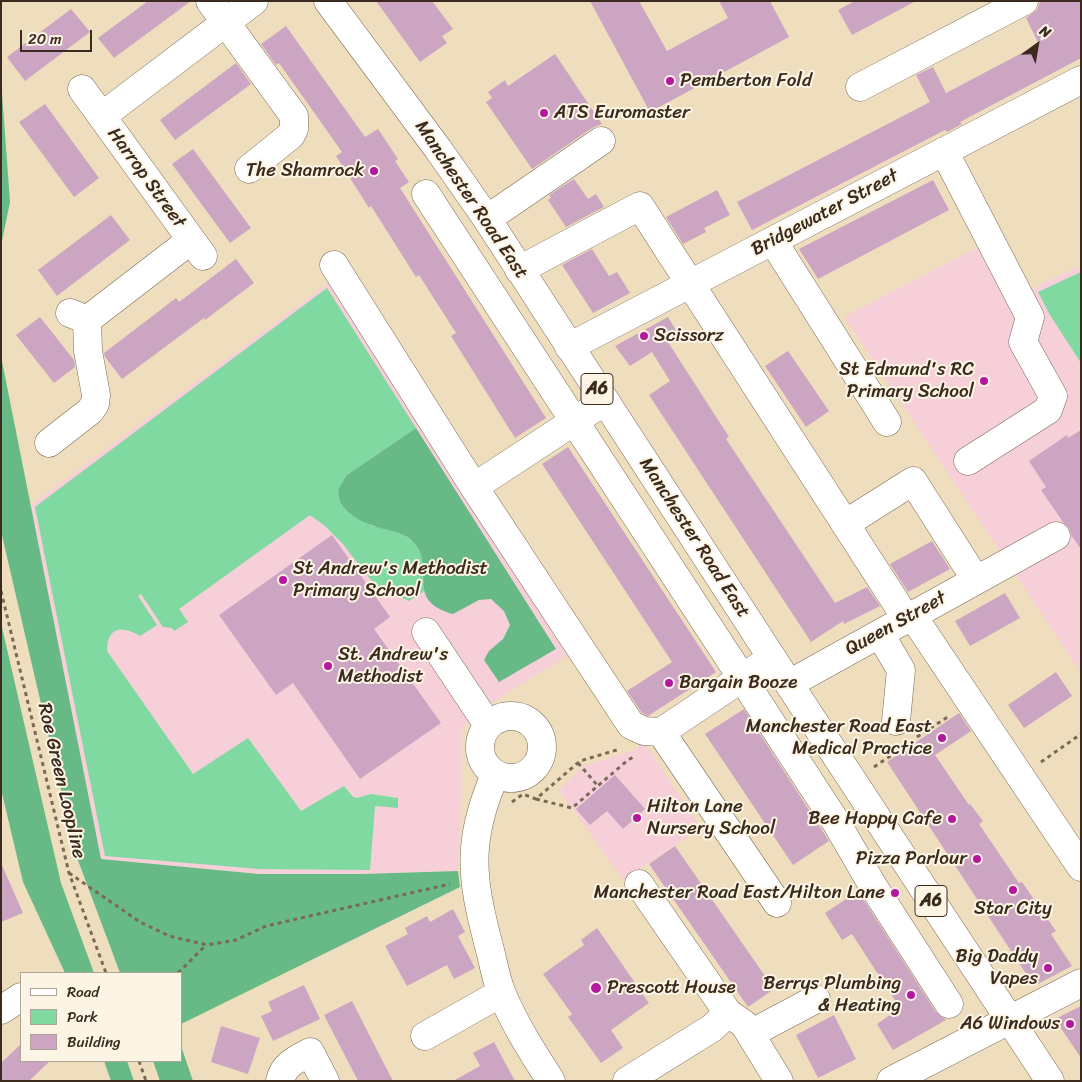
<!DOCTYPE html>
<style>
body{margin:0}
#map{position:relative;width:1082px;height:1082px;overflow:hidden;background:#efdebd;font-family:Sriracha,sans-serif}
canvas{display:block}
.frame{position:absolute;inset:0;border:2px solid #3b2a1e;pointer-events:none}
.legend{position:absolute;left:20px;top:972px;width:162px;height:90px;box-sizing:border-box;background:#fcf5e5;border:1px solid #afa495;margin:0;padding:6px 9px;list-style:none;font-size:15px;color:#3b2a1e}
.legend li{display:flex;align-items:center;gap:10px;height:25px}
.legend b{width:25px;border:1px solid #afa495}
.north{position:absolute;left:1012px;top:20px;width:50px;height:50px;-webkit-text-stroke:4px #fcf5e5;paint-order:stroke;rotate:32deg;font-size:14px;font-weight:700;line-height:20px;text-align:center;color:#3b2a1e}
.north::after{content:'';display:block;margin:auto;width:18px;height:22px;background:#3b2a1e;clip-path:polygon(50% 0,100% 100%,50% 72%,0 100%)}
.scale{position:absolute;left:20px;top:30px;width:72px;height:22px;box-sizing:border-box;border:2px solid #3b2a1e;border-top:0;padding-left:6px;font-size:15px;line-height:18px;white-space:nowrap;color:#3b2a1e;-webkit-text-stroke:4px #fcf5e5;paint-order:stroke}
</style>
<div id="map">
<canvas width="1082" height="1082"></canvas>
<div class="frame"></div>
<ul class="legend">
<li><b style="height:6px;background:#fff"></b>Road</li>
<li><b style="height:14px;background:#7fd9a0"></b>Park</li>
<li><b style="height:14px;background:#cca5c2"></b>Building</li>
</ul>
<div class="north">N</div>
<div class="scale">20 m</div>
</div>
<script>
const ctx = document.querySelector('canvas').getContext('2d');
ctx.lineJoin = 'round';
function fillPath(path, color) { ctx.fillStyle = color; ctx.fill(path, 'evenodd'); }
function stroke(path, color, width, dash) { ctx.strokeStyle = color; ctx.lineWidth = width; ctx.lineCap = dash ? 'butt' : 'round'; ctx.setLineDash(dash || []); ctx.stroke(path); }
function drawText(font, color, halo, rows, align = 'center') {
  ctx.font = font + ' Sriracha,sans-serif'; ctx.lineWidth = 4; ctx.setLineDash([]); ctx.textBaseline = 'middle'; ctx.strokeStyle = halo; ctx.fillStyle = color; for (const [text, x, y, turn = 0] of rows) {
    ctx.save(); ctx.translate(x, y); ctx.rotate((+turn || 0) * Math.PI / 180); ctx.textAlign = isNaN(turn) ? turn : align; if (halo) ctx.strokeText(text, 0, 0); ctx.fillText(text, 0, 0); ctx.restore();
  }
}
const built = new Path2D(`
 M982,245L1029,290L1081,265V673L844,317Z
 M330,282L567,656L482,709L461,731V798L458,871L362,874H259L101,859L31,505Z
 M644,742L701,828L623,880L559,790L584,766L634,750Z`);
const green = new Path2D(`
 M1081,272V363L1050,315L1038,292Z
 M327,288L416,428L347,475L353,515L372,526L398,531L415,543L423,559L424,591L409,601L380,588L371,580L342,543L325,526L310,515L179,609L188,622L174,631L172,628L163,627L141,594L138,596L157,625L140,636C122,625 107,627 107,651L193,774L248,738L301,811L344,786L353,797L357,798L371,794L398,798V808L375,806L370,870L259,869L105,856L35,507Z`);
const forest = new Path2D(`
 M1,79L10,202L1,246Z
 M1,356L101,859L259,874H362L458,871L460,887L181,1024V973H120L76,855L1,531Z
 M416,428L556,649L499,682L484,660L489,651L503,639L510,625L504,611L491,599L479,600L453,614C404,600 436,571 415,544C405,531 388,531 374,526C363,523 348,514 342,505C339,501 339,494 338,490L347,475Z
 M1,623L61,883L94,973H65L23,882L1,789Z
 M181,1046L193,1081H160L153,1061H181Z
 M104,1061H127L134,1081H111Z`);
const building = new Path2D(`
 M148,1H191L114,58L98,38Z
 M376,1H432L453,29L442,36L447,43L420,62Z
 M590,1H639L667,51L728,18L719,1H770L789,37L650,112Z
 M855,1H916L852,35L838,10Z
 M1040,1H1081V58L960,122L962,124L947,132L945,130L752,230L737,202L930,102L916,75L933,67L946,93L1039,44L1026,18L1037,10Z
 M71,9L90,32L25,81L7,57Z
 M286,26L365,137L378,129L398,159L395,161L409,182L400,188L546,418L515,438L451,336L456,333L419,275L416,277L371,206L369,208L336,156L342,152L279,63L276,65L261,44Z
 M555,54L602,124L592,128L532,169L486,102L492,98L488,92L505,80L508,86Z
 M236,63L251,84L175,140L160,120Z
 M45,104L99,178L74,197L19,122Z
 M193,149L251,228L230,243L172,164Z
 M574,179L588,199L596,194L604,207L566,227L548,200L551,198L549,195Z
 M933,180L949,210L818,279L799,249Z
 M717,190L730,215L704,228L706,232L683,244L666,217Z
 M111,215L130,240L57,296L38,270Z
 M592,249L609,276L617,272L630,293L593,313L562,265Z
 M236,259L254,283L205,320L204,318L122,379L105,357L104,353L176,298L179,302Z
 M40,317L74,360L75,367L54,383L16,335Z
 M668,317L677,332L666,339L729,437L726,439L835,603L867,587L880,606L844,624L843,621L811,642L649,395L670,381L652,352L630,366L615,346Z
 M788,351L829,411L806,427L765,366Z
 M1081,430V549L1071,535L1069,528L1063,522L1041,490L1046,487L1029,461L1067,435L1068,438Z
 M568,447L716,672L648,716L642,713L627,691L672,662L542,464Z
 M332,535L390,617L374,629L441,723L360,779L293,683L276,695L219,615Z
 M932,541L950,569L908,592L890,564Z
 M1005,593L1020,618L970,646L955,621Z
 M1056,672L1072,696L1024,728L1008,705Z
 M744,709L829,841L793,865L705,734Z
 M959,713L971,731L935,755L969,805L970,804L983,821L979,824L1019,883L1022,882L1056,931L1051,934L1072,966L1034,986L887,762Z
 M615,775L645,809L623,829L607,811L590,825L576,809Z
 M675,846L774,989L748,1007L649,864Z
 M1,863L23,913L1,922Z
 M858,891L936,1012L946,1020L893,1050L877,1024L900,1008L852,934L842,940L825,913Z
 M453,909L465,932L458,936L475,968L454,979L447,965L407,986L385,946L408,934L405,928L427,916L430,922Z
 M597,928L649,1003L611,1030L623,1048L601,1063L568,1017L572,1014L543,974L584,945L581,940Z
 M304,985L320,1019L273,1041L261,1016L272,1011L268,1002Z
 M352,1001L381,1058L393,1081H358L324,1015Z
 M1081,1006V1058L1055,1019Z
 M834,1015L856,1059L818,1078L796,1035Z
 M221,1026L260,1038L248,1074L211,1062Z
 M494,1042L515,1081H453L480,1066L473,1053Z
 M21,1044V1061H50L29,1081H1V1063Z`);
const path = new Path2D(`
 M1,591L69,873L106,973
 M917,737L949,716
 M1041,762L1081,734
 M578,763L598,786
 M874,767L904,747
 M536,799L572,808L628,760L635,756
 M512,802L523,794L536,799L580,761L620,749
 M69,873L140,922L169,936L207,945L236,940L266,926L450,884
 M178,973L206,945
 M139,1061L146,1081`);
const minor = new Path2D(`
 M210,1L294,116V129L291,135L249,169
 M860,87L1024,1
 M82,89L203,256
 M102,116L254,1
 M944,151L1030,317L1023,342L1053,396L1048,410L968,461
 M426,194L836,822L873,886L949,1004
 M487,219L601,141
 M773,241L887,422
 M334,265L474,487L631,725L644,731L661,732
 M519,270L640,206L906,618
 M87,320L191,240
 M569,347L1081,80
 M49,443L90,411L95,404L96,395L88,351L87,320L70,313
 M474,487L605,401
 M845,524L913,481L976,580
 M912,615L1081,867
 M426,632L488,725
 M880,634L901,670L896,721
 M772,658L661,732L777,903
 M789,684L1056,536
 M480 747a31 31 0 1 1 62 0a31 31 0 1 1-62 0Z
 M495,775C485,798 477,822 475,848C472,884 482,919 491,954C494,967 497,982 502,994C515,1025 533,1053 551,1081
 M639,884L728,1013L744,1024L779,1081
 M1,1010L21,997
 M750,1034L816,999
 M425,1036L501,993
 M280,1081C283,1065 297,1059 310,1052L325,1081
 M627,1081L712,1028L728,1013
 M891,1081L1081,983`);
const major = new Path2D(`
 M328,1L438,149L487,219L789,684L1050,1081`);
const markers = [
 [670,81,5,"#b5179e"],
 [544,113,5,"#b5179e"],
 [374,171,5,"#b5179e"],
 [644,336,5,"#b5179e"],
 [984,381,5,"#b5179e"],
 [283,580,5,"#b5179e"],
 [328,666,5,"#b5179e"],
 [669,683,5,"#b5179e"],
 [942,738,5,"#b5179e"],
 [637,818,5,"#b5179e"],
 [952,819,5,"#b5179e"],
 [977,859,5,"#b5179e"],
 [1013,890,5,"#b5179e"],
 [895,893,5,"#b5179e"],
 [1048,968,5,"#b5179e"],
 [596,988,6,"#b5179e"],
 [911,995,5,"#b5179e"],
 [1070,1024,5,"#b5179e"]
];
const shields = [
 [597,389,32],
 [931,901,32]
];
const shieldNames = [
 ["A6",597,389],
 ["A6",931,901]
];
const poiNames = [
 ["Pemberton Fold",680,81,"left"],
 ["ATS Euromaster",554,113,"left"],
 ["The Shamrock",364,171],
 ["Scissorz",654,336,"left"],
 ["St Edmund's RC",974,370],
 ["Primary School",974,392],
 ["St Andrew's Methodist",293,569,"left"],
 ["Primary School",293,591,"left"],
 ["St. Andrew's",338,655,"left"],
 ["Methodist",338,677,"left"],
 ["Bargain Booze",679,683,"left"],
 ["Manchester Road East",932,727],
 ["Medical Practice",932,749],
 ["Hilton Lane",647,807,"left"],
 ["Nursery School",647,829,"left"],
 ["Bee Happy Cafe",942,819],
 ["Pizza Parlour",967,859],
 ["Manchester Road East/Hilton Lane",885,893],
 ["Star City",1013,909,"center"],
 ["Big Daddy",1038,957],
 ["Vapes",1038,979],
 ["Berrys Plumbing",901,984],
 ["& Heating",901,1006],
 ["Prescott House",607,988,"left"],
 ["A6 Windows",1060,1024]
];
const streetNames = [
 ["Harrop Street",146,178,54],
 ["Manchester Road East",471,200,56],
 ["Bridgewater Street",825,213,-28],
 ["Manchester Road East",694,538,57],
 ["Queen Street",896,624,-29],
 ["Roe Green Loopline",61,781,77]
];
fillPath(built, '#f6cfd9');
fillPath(green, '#7fd9a0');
fillPath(forest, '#67b986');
fillPath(building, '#cca5c2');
stroke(minor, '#7a6956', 29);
stroke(major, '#7a6956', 29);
stroke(path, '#7a6956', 3, [4, 4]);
stroke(minor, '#fff', 28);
stroke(major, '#fff', 28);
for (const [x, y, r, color] of markers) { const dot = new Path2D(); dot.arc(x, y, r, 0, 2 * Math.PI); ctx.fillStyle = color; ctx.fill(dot); stroke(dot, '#fcf5e5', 2); }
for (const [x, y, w] of shields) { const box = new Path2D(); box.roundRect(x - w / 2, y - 15.5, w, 31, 4); ctx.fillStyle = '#fcf5e5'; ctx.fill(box); stroke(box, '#3b2a1e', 1); }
drawText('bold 18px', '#3b2a1e', null, shieldNames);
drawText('19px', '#3b2a1e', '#fcf5e5', poiNames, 'right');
drawText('19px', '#3b2a1e', '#fcf5e5', streetNames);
</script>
